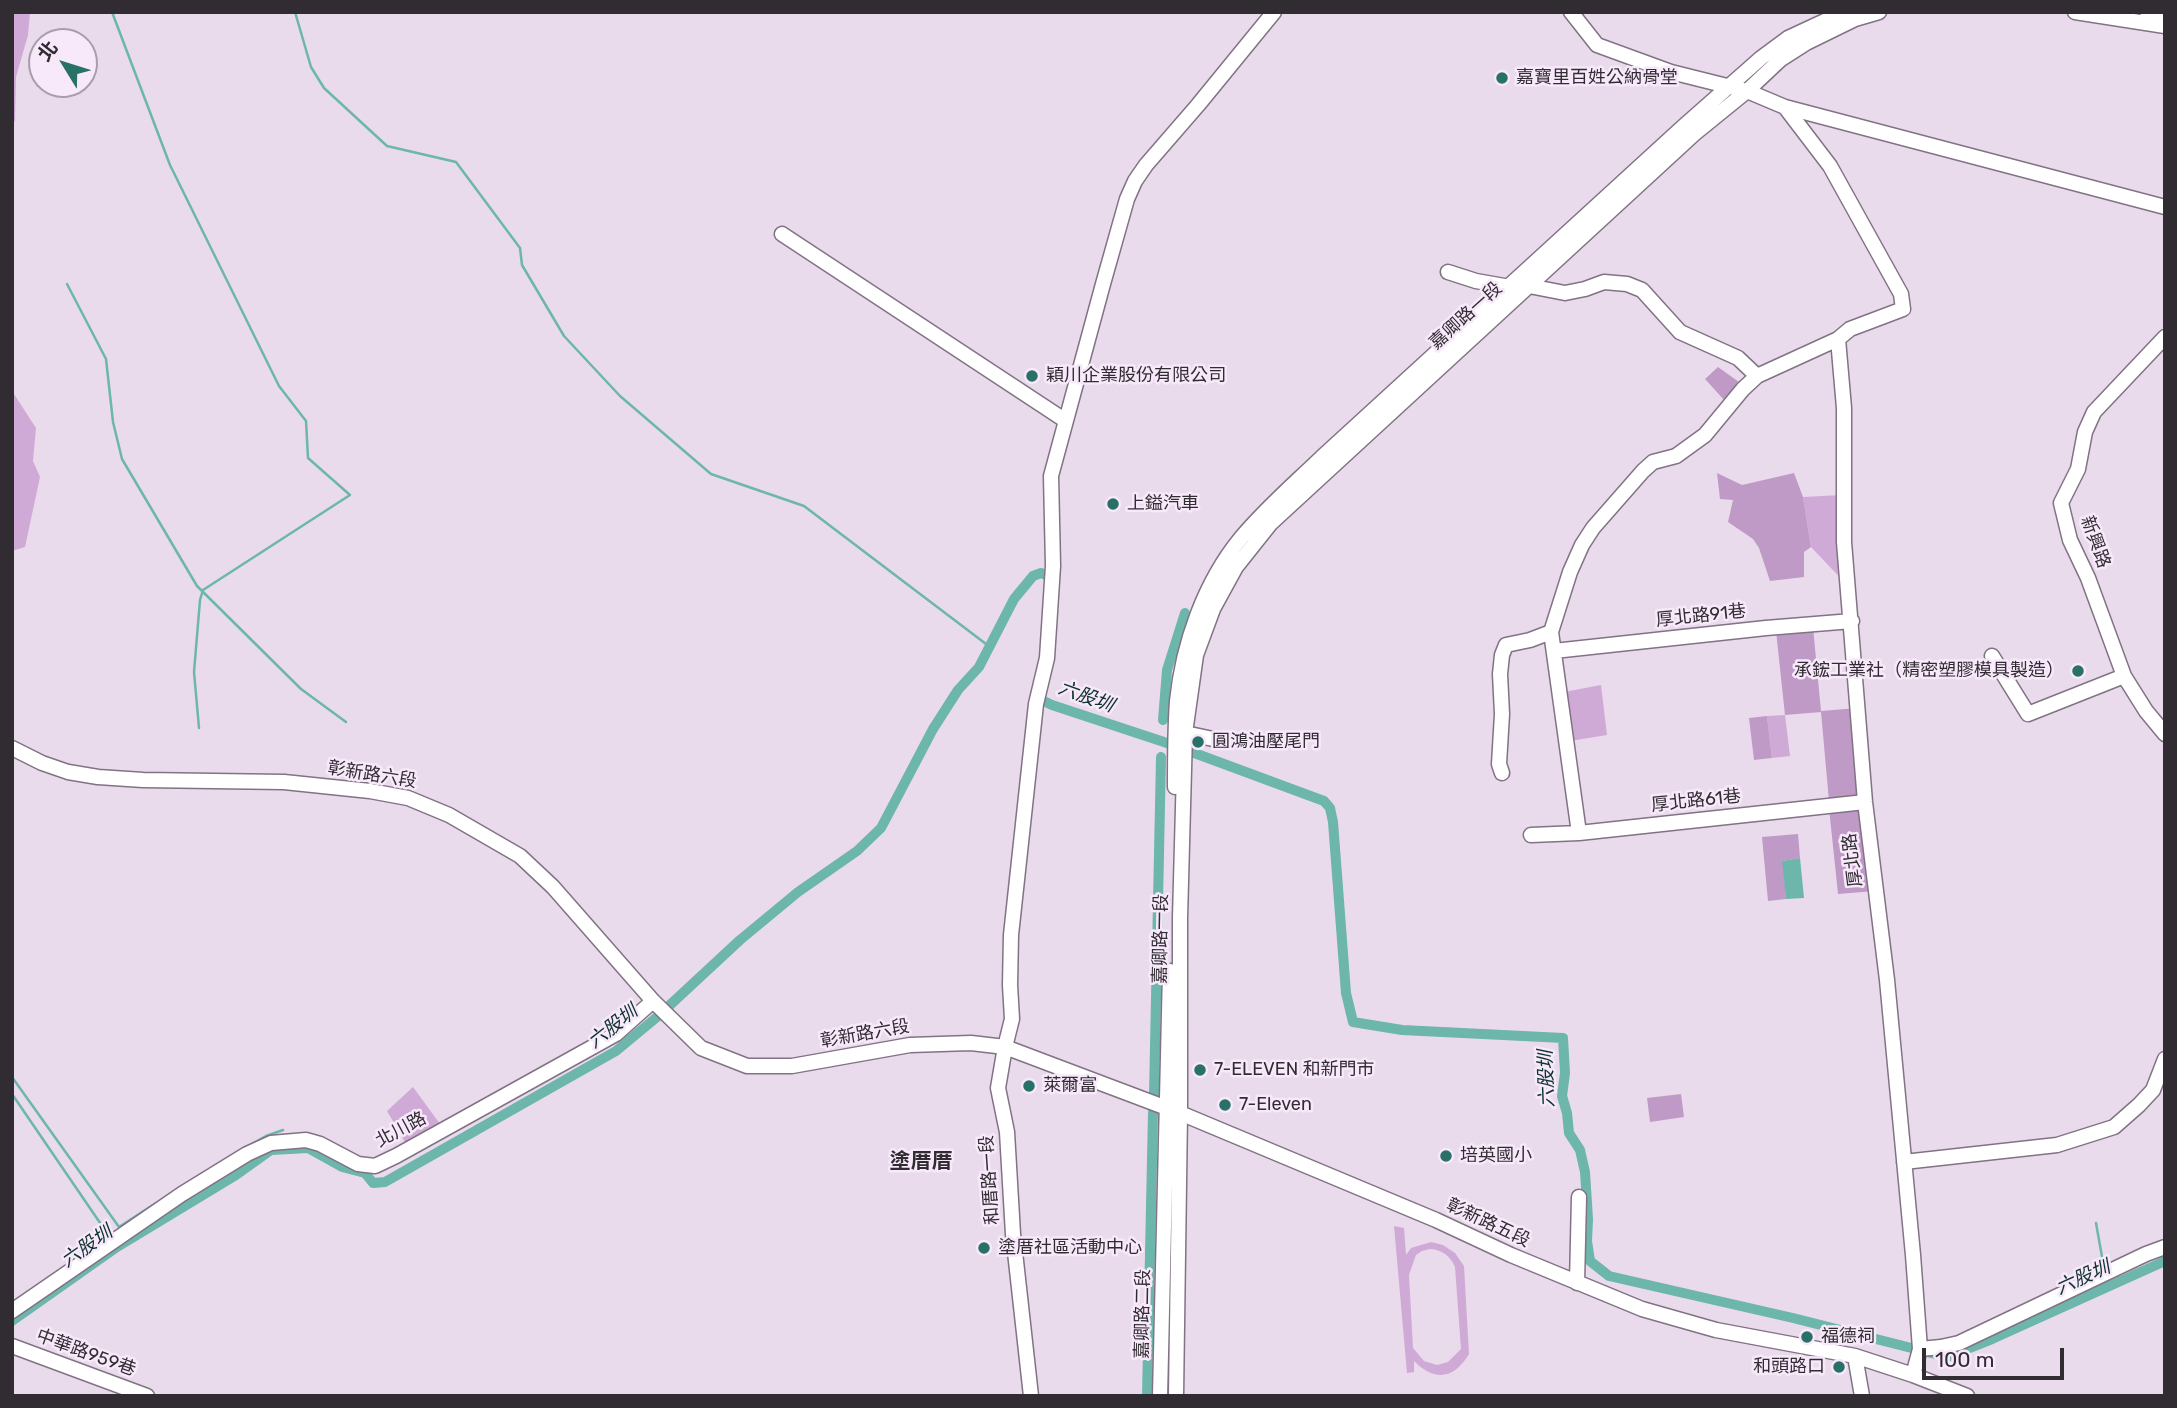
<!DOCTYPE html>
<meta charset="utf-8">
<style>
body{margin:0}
#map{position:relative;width:2177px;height:1408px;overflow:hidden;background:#eadbec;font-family:Rubik,"Noto Sans TC",sans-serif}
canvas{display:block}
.frame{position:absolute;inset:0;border:14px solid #312c32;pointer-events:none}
.north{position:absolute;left:28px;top:28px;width:70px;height:70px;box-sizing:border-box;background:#f7e8fa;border:2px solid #a89daa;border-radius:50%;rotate:308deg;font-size:19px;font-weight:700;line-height:28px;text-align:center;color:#312c32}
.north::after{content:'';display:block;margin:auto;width:24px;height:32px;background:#297168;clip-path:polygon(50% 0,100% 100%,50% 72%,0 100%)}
.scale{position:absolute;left:1922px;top:1348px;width:142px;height:32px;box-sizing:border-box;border:4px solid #312c32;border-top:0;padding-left:9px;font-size:21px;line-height:24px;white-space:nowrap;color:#312c32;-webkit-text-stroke:5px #f7e8fa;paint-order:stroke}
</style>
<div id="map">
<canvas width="2177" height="1408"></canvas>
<div class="frame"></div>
<div class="north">北</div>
<div class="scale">100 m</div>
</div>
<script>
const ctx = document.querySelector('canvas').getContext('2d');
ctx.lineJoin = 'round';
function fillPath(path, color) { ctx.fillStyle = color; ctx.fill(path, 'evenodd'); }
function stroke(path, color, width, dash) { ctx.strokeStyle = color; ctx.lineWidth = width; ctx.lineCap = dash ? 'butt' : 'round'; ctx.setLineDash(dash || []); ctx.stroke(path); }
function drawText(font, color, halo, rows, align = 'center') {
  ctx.font = font + ' Rubik,"Noto Sans TC",sans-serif'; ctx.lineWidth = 5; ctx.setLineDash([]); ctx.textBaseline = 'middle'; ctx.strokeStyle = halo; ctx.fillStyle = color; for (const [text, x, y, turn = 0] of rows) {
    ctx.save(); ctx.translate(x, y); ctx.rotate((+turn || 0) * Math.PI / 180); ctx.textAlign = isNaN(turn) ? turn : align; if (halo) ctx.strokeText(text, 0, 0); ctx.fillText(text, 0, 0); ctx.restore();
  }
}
const green = new Path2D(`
 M12,12H30L28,35L16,77L15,121L12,123Z
 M12,391L36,428L33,461L40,477L25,547L12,551Z
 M1841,495L1849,587L1811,547L1803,497Z
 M1601,685L1607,735L1570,741L1564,692Z
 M1785,715L1790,756L1772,758L1767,716Z
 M413,1087L443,1128L409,1149L387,1111Z
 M1394,1226L1404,1228L1406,1255L1411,1248L1431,1242L1443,1245L1455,1253L1464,1266L1469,1354C1454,1379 1435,1382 1414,1361V1372L1407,1373ZM1430,1249C1443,1250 1450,1256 1455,1267L1461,1349L1448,1362L1437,1365L1424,1361L1413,1348L1409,1275L1416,1255L1422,1251Z`);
const forest = new Path2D(`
 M1718,367L1739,382L1725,401L1705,379Z
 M1717,473L1742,485L1794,473L1803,497L1811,547L1804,552V577L1770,581L1759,548L1753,539L1728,522L1733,500L1720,499Z
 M1813,627L1821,711L1858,708L1859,798L1829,801L1821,712L1785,715L1776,631Z
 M1767,716L1772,758L1754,760L1749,718Z
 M1861,804L1875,891L1838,894L1829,808Z
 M1798,834L1800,858L1783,861L1786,899L1768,901L1762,837Z
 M1681,1094L1684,1117L1650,1122L1647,1098Z`);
const water = new Path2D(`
 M1800,858L1804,898L1786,899L1782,861Z`);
const stream = new Path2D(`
 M112,12L170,165L279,386L306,421L308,458L350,495L203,590L200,600L194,672L199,728
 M295,12L311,67L324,88L387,146L456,162L520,248L522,265L564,336L620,396L711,474L804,506L990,647
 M67,284L106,359L113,422L122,459L197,586L301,689L346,722
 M12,1077L119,1227L156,1203
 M12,1094L109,1236
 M248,1146L266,1136L283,1130
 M2096,1223L2104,1268
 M2106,1278L2107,1286`);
const canal = new Path2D(`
 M1035,697L1052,705L1170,744L1324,801L1330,808L1333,822L1346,993L1353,1022L1402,1030L1563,1038L1565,1073L1562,1096L1567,1113L1569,1133L1580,1150L1585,1172L1588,1219L1587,1241L1590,1261L1609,1276L1793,1318L1947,1357L1992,1339L2165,1261
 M1163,720L1167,670L1185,613
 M1154,1095L1161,757
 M12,1321L117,1247L236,1175L271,1150L308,1148L342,1167L365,1173L373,1183L385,1182L616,1051L657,1017L740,940L798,892L857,851L881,828L933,729L958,690L979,667L1014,599L1033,576L1041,573L1049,576L1052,583
 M1147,1396L1153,1112`);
const minor = new Path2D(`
 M1571,12L1597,45L1671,72L1747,91L1785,107L1830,166L1901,294L1903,309L1850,329L1838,339L1757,376L1743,389L1705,435L1676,456L1653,462L1643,471L1593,528L1582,545L1570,572L1551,632L1579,833
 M2075,12L2165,26
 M2147,12L2165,15
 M1785,107L2165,207
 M782,234L1066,421
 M1448,272L1476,281L1510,287L1529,286L1565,293L1585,289L1604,282L1627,284L1642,290L1680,332L1738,358L1757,376
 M2165,337L2094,412L2085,432L2078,469L2061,503L2070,540L2088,578L2124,676L2146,711L2165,734
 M1838,339L1844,408V542L1865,802L1887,980L1913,1255L1920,1349L1913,1375
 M1554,651L1766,628L1852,621
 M1992,656L2028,714L2124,676
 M1185,733L1213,739
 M12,748L42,763L68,772L98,777L143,780L284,782L370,791L408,798L449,815L520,856L553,887L653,1001L701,1048L747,1066H792L910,1045L971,1043L1005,1047L1180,1113L1436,1220L1511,1255L1642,1309L1716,1330L1855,1356L1913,1375L1967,1396
 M1502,773L1499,764L1502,714L1500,674L1502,655L1506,645L1530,640L1551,632
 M1175,787C1175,758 1175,729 1177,701C1183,644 1204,583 1241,538C1265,509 1294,484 1321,458L1684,126L1761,58L1788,38L1844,12
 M1531,835L1579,833L1865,802
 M1904,1162L2057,1145L2114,1127L2139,1105L2153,1090L2165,1059
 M1577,1283L1579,1197
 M12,1311L182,1194L247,1154L271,1143L306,1140L320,1144L358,1164L375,1166L396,1156L616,1034L653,1001
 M12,1346L147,1396
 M1920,1349L1941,1347L1959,1343L2146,1254L2165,1247
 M1855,1356L1862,1396
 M1031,1396L1013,1234L1007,1132L998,1088L1005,1047L1012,1019L1010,985L1011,935L1036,704L1047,658L1053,566L1051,476L1103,284L1127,199L1135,181L1146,165L1198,105L1274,12
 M1160,1396L1170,971
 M1176,1396L1180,1113V918L1185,733L1196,655L1213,609L1236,567L1271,523L1694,134L1747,91L1781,59L1806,43L1855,19L1879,12`);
const markers = [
 [1502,78,7,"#297168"],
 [1032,376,7,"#297168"],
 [1113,504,7,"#297168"],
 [2078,671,7,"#297168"],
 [1198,742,7,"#297168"],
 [1200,1070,7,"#297168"],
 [1029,1086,7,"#297168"],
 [1225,1105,7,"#297168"],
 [1446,1156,7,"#297168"],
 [984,1248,7,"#297168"],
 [1807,1337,7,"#297168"],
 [1839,1367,7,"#297168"]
];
const poiNames = [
 ["嘉寶里百姓公納骨堂",1516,78],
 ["穎川企業股份有限公司",1046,376],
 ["上鎰汽車",1127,504],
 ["承鋐工業社（精密塑膠模具製造）",2064,671,"right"],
 ["圓鴻油壓尾門",1212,742],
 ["7-ELEVEN 和新門市",1214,1070],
 ["萊爾富",1043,1086],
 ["7-Eleven",1239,1105],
 ["培英國小",1460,1156],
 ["塗厝社區活動中心",998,1248],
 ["福德祠",1821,1337],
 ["和頭路口",1825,1367,"right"]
];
const streetNames = [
 ["嘉卿路一段",1466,316,-42],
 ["新興路",2095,542,70],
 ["厚北路91巷",1701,616,-6],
 ["彰新路六段",372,775,9],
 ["厚北路61巷",1696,801,-6],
 ["厚北路",1853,860,-97],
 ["嘉卿路一段",1161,939,-89],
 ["彰新路六段",865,1034,-10],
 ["北川路",401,1130,-28],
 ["和厝路一段",990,1180,-94],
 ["彰新路五段",1488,1223,25],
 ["嘉卿路二段",1143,1314,-89],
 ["中華路959巷",86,1353,20]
];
const waterNames = [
 ["六股圳",1086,697,20],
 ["六股圳",613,1027,-38],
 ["六股圳",1547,1079,-92],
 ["六股圳",87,1247,-35],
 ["六股圳",2083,1278,-24]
];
const quarterNames = [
 ["塗厝厝",921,1162]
];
fillPath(green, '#cfaad6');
fillPath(forest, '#bf9ac7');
fillPath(water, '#6cb6ab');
stroke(stream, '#6cb6ab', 2.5);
stroke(canal, '#6cb6ab', 10);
stroke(minor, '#807383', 17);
stroke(minor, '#fff', 14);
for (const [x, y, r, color] of markers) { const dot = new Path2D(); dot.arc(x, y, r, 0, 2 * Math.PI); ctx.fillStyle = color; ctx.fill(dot); stroke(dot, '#f7e8fa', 2.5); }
drawText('18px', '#312c32', '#f7e8fa', poiNames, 'left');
drawText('18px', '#312c32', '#f7e8fa', streetNames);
drawText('italic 19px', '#0e332e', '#f7e8fa', waterNames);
drawText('bold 21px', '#312c32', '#f7e8fa', quarterNames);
</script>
